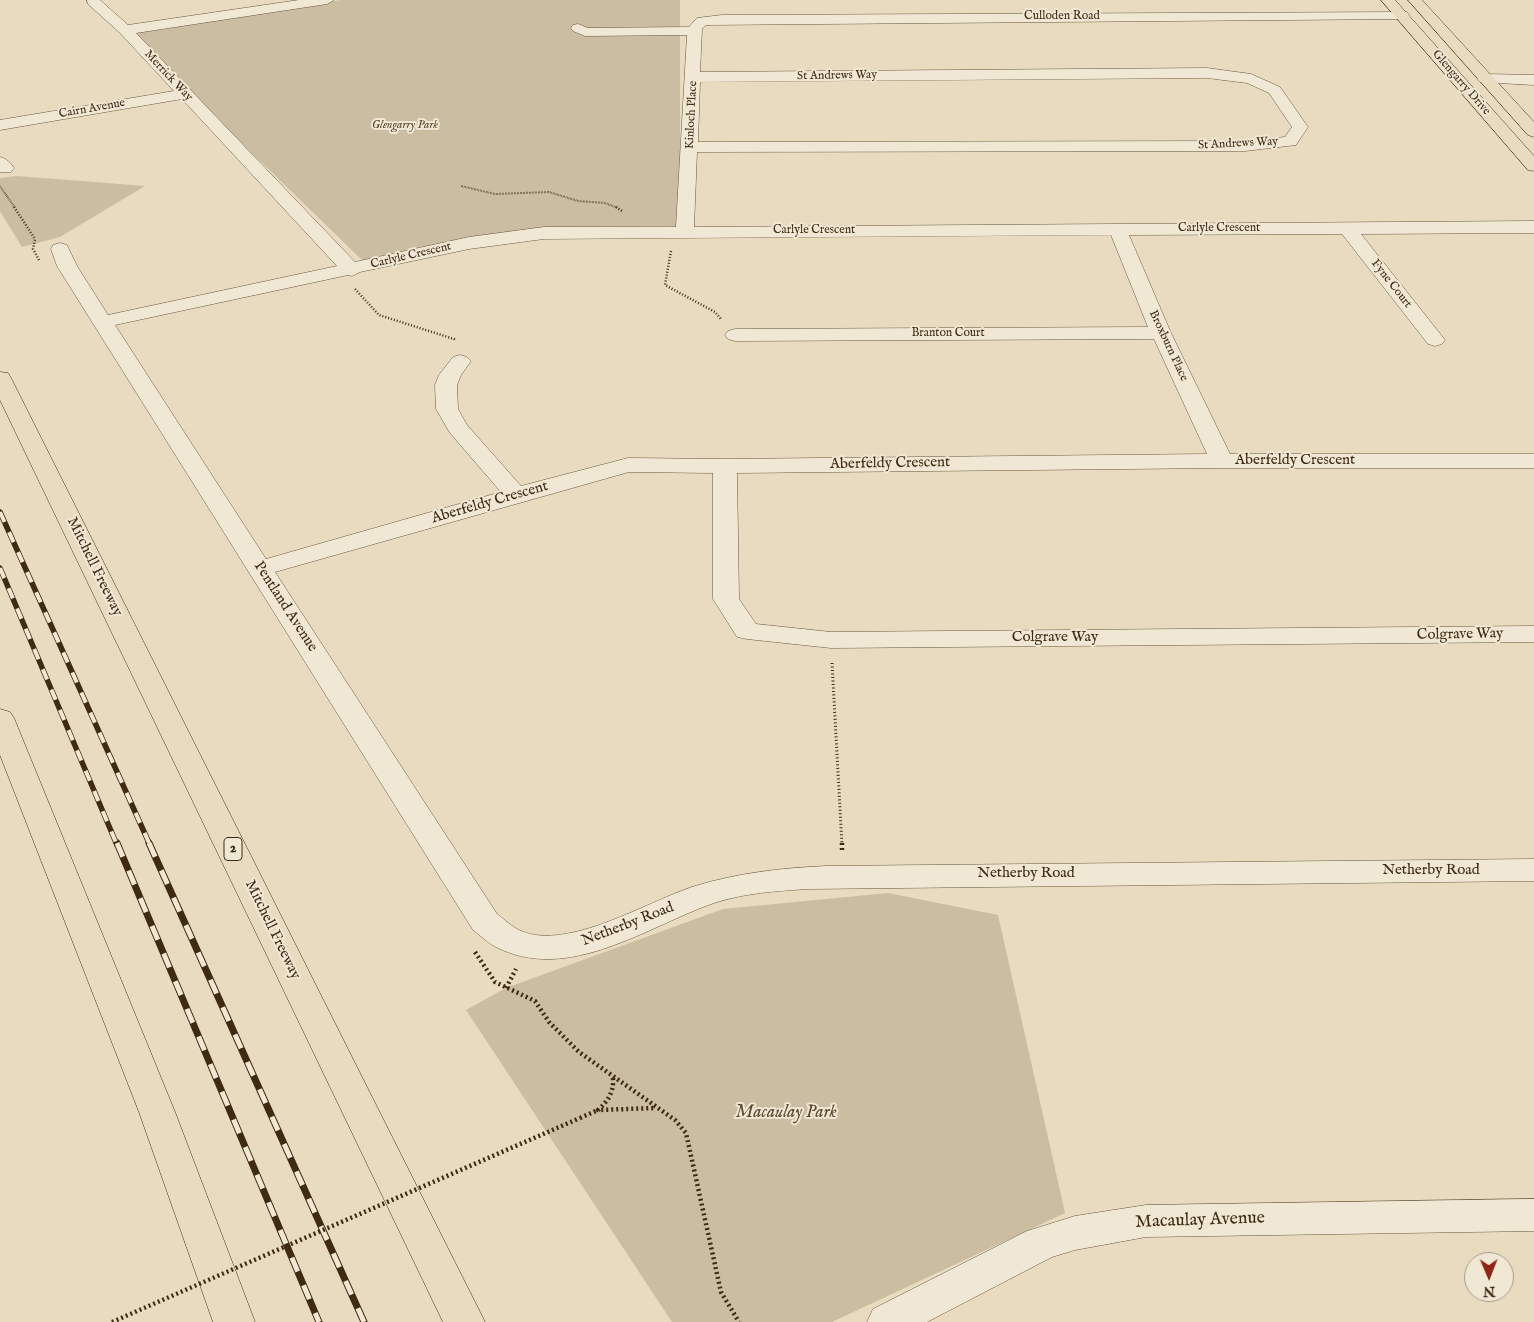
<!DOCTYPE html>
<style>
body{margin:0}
#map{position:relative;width:1534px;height:1322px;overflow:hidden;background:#e8dbbf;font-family:"IM FELL English",serif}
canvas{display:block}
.north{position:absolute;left:1464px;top:1252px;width:50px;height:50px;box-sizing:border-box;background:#f0e8d5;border:1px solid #a99c87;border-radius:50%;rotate:179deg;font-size:14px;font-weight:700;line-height:20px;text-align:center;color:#3f2b11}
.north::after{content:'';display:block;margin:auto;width:18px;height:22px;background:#8f2418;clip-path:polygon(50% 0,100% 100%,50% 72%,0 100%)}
</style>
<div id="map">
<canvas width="1534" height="1322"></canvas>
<div class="north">N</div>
</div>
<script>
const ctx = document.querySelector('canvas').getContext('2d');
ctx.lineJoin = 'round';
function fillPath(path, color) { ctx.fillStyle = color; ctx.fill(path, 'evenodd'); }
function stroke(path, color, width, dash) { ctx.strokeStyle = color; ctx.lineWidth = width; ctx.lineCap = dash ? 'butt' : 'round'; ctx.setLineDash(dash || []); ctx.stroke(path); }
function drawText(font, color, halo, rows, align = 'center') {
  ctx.font = font + ' "IM FELL English",serif'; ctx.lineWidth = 4; ctx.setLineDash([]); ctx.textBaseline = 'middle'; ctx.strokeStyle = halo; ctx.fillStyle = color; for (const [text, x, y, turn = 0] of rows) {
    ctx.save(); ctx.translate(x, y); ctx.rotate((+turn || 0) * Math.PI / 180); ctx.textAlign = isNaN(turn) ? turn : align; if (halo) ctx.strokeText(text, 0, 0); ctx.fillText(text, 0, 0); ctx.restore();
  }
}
const green = new Path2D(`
 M341,0H680V226L546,227L363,261L125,30Z
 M17,176L145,186L60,237L22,247L0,211V178Z
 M888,893L998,915L1065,1213L832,1322H672L466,1010L506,988L723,909Z`);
const pathFar3 = new Path2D(`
 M0,186L15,208
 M461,186L495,194L549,192L578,201L605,203L618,208`);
const pathFar2 = new Path2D(`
 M14,207L35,239L33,249L39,260
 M616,207L622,211
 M671,251L665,285L715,312L721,319
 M355,289L379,315L454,339L455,341`);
const pathFar1 = new Path2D(`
 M832,663L842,845`);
const path = new Path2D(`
 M842,843V851
 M475,952L495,982L535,1001L549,1022L579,1052L675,1120L686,1133L721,1292L739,1322
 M506,988L516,969
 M613,1078C614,1092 608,1101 598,1110L656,1108
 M580,1118L598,1110`);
const minor = new Path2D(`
 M87,0H100L128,25L299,0H334L327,4L136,33L355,262L469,237L544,227H676L687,35L585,36L573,31L571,28L573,25L578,24L588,28L689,27L697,18L722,15L1407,12L1409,15L1407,18L1402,19L706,25L702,29L700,72L1207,68L1251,74L1280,87L1308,127L1296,145L1245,151L697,152L694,227L1534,221V233L1361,234L1445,340L1442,344L1435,346L1428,344L1342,234L1129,235L1171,333L1230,454H1534V468H1222L737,473L739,599L756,624L831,632L1534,626V642L831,648L747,639L737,637L713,599V473L629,472L275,572L497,914C504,919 513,928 521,931C569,951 648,901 695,886C738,873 781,868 826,866L1534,859V881L808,889C777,891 744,893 714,903C648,926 570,983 498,948C489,944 481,936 473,930L57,266L51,249L53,245L60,243L67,245L77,266L108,315L337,266L182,99L0,130V120L174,91L120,33L88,4ZM1207,78L1247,83L1269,93L1292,127L1285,137L1245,141L698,142L700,82ZM1111,235L1148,327L735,329L728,331L725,335L728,339L735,341L1154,339L1207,454L725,459L628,458L521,486L467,425L458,409L457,385L461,375L471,361L467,357L460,355L453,357L439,375L435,385L436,409L450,433L501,492L266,559L115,325L348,275L352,276L360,272L469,249L544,239Z
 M1485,74L1534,75V85L1480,82L1477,79L1480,76Z
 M0,157C7,159 10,162 14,168L11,172H0Z
 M1534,1199V1231L1146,1237L1075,1250L1052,1257L927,1322H867L873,1309L1027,1231L1075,1216L1146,1205Z`);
const major = new Path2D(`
 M1381,0H1395L1534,156V171L1528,170Z
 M1408,0H1422L1534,122V137L1528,135Z`);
const highway = new Path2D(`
 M0,372L8,373L11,378L485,1322H443L0,400Z
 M0,709L10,712L14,718L175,1112L255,1322H213L139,1112L0,755Z`);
const railFar1 = new Path2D(`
 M0,512L150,845
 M0,568L117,845`);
const rail = new Path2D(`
 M117,843L319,1322
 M149,843L364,1322`);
const pathBridge = new Path2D(`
 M112,1322L580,1118`);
const farStreetnames = [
 ["Culloden Road",1062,17],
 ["Merrick Way",168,76,47],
 ["St Andrews Way",837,76,-1],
 ["Glengarry Drive",1461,83,49],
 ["Cairn Avenue",92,109,-10],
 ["Kinloch Place",692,115,-87],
 ["St Andrews Way",1238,144,-3],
 ["Carlyle Crescent",1219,229],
 ["Carlyle Crescent",814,231],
 ["Carlyle Crescent",411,256,-13],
 ["Fyne Court",1391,284,52],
 ["Branton Court",948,334],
 ["Broxburn Place",1168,346,65]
];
const farParknames = [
 ["Glengarry Park",405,126]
];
const shields = [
 [233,849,18]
];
const shieldNames = [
 ["2",233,849]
];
const streetNames = [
 ["Aberfeldy Crescent",1295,461],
 ["Aberfeldy Crescent",890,464,-1],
 ["Aberfeldy Crescent",490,503,-16],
 ["Mitchell Freeway",94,567,64],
 ["Pentland Avenue",285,607,57],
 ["Colgrave Way",1460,635,-1],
 ["Colgrave Way",1055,638],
 ["Netherby Road",1431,871],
 ["Netherby Road",1026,874],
 ["Netherby Road",628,925,-21],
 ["Mitchell Freeway",272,930,64]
];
const nearParknames = [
 ["Macaulay Park",786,1113]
];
const nearStreetnames = [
 ["Macaulay Avenue",1200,1221,-2]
];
fillPath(green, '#cbbda1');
stroke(minor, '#69573c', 1);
stroke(major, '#3f2b11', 1);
stroke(highway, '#3f2b11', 1);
stroke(pathFar3, '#3f2b11', 2, [0.5, 1]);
stroke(pathFar2, '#3f2b11', 2.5, [1, 2]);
stroke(pathFar1, '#3f2b11', 3, [1, 2.5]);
stroke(path, '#3f2b11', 4.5, [2, 3]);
fillPath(minor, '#f0e8d5');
fillPath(major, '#e8dbbf');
fillPath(highway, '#e8dbbf');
stroke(railFar1, '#3f2b11', 5.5);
stroke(rail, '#3f2b11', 7);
stroke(railFar1, '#f0e8d5', 4, [11]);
stroke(rail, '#f0e8d5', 5, [15]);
stroke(pathBridge, '#3f2b11', 4.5, [2, 3]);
drawText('12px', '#3f2b11', '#f0e8d5', farStreetnames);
drawText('italic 12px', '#5b482e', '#f0e8d5', farParknames);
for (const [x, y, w] of shields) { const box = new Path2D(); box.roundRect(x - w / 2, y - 11.5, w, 23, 4); ctx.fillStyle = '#f0e8d5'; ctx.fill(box); stroke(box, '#3f2b11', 1); }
drawText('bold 14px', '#3f2b11', null, shieldNames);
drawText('15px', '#3f2b11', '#f0e8d5', streetNames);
drawText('italic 18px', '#5b482e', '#f0e8d5', nearParknames);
drawText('18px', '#3f2b11', '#f0e8d5', nearStreetnames);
</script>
